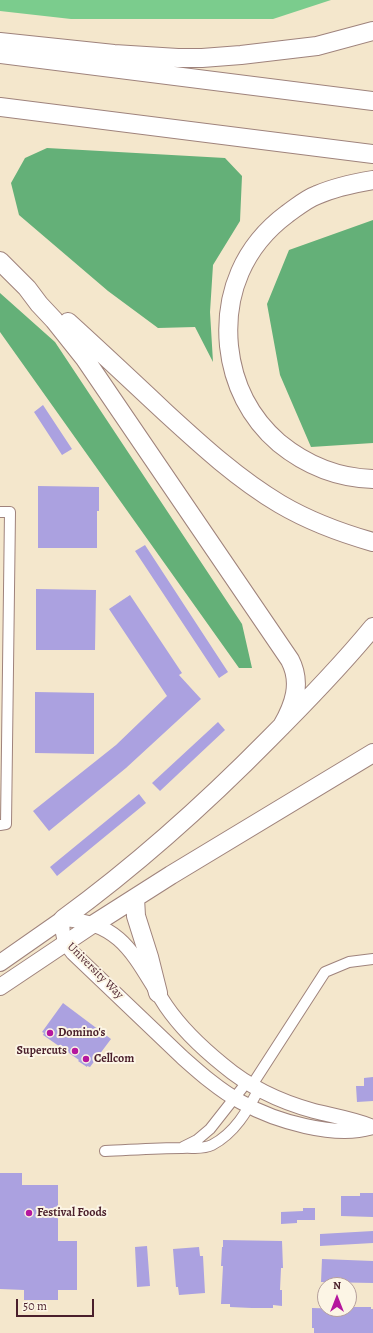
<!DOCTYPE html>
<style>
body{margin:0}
#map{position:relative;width:373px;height:1333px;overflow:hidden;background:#f4e7cc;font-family:Alegreya,serif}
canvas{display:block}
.north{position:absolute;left:317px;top:1277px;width:40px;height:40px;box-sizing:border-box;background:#fcf5e5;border:1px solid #b59f9b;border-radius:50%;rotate:0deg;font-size:11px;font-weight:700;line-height:16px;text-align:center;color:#4a1f2b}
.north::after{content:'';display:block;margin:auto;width:14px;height:18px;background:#b5179e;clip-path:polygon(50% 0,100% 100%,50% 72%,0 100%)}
.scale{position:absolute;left:16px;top:1299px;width:78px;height:18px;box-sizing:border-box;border:2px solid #4a1f2b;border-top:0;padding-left:5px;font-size:12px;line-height:14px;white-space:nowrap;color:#4a1f2b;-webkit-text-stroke:3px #fcf5e5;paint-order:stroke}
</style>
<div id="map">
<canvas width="373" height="1333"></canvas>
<div class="north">N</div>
<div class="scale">50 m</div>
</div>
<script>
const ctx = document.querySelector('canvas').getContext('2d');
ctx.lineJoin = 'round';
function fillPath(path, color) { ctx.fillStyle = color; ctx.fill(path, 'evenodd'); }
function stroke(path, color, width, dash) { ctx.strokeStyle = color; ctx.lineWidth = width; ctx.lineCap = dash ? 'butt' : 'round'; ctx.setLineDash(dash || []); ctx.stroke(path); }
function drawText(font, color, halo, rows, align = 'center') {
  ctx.font = font + ' Alegreya,serif'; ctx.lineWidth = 4; ctx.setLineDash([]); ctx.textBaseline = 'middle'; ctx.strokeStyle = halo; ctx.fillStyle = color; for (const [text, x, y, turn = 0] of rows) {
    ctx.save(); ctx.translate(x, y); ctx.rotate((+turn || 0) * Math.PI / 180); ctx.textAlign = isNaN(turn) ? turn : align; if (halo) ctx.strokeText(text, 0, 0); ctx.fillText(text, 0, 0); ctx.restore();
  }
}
const green = new Path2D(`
 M0,0H331L273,19H71L0,11Z`);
const forest = new Path2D(`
 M47,148L225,158L242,176L240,221L213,265L210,312L213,362L195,327L158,328L108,291L19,215L11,183L25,158Z
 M373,220V443L311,447L280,375L267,304L289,250Z
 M0,293L55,342L242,624L252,668H239L0,332Z`);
const building = new Path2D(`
 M43,405L72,449L62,455L34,412Z
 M38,486L99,487V511H97V548H38Z
 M145,545L228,672L219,678L135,551Z
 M36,589L96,590L95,650H36Z
 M130,595L182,673L179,675L201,699L126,768L49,831L33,811L116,745L167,696L109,609Z
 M35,692L94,693V754L35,753Z
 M218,722L225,730L160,791L152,783Z
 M139,794L146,803L57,876L50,867Z
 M63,1003L111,1039L90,1067L87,1066V1067L78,1061L79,1060L43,1035L44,1033L42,1032Z
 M373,1077V1101L357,1102L356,1086H364V1078Z
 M0,1173H22V1185H58V1241H77V1290H58V1300H24V1290L0,1289Z
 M360,1193H373V1217L341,1216V1196H360Z
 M303,1208H315V1220H297V1223L281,1224V1212L303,1211Z
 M373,1231V1243L320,1246V1234Z
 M223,1240L282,1241L283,1268H281L280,1290H282V1306L273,1305V1308H252L230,1307V1304H221L223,1266H221L222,1247H223Z
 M147,1246L150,1286L137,1287L135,1247Z
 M199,1247L200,1256H203L205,1293L179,1295L178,1287H176L173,1249Z
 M322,1259L373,1261V1283L321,1282Z
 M349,1307H371V1309H373V1333H314V1328H312V1308L349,1309Z`);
const minor = new Path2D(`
 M0,512H10L6,824L0,825
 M252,1085L325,972L349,962L373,959
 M183,1147L197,1140L210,1129L247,1082
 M105,1151C130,1150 156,1148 182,1148C192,1147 202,1150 212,1145C235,1133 247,1111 259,1089`);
const secondary = new Path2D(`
 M63,919C125,922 136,961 166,1006C181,1028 202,1048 223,1065C249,1087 281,1102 314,1111C334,1116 354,1119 373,1127C335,1139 275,1121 241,1102C219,1090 200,1073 182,1057L73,953C64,942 61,933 63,919Z`);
const primary = new Path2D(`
 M0,963L63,919
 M0,987L94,924`);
const motorway = new Path2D(`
 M0,42L114,54L178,58H202L241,55L317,46L373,31
 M0,54L373,101
 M0,107L373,154
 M373,180C355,183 335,187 317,195C306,199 297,207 287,214C244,246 224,293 229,346C233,384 250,418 279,443C306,465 338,478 373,479
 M0,261L27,288L39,304L54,320L85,359L290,660C302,683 294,705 282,726
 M68,322C101,352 133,382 166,413C202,446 238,479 280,504C309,521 341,533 373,542
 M135,898L136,916L149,957L158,993
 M63,919C137,865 206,803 270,738C306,702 341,666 373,627
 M94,924L171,875L373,753`);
const markers = [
 [50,1033,4,"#b5179e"],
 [75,1051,4,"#b5179e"],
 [86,1059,4,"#b5179e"],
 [29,1213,4,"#b5179e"]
];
const streetNames = [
 ["University Way",95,971,45]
];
const poiNames = [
 ["Domino's",58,1033],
 ["Supercuts",67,1051,"right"],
 ["Cellcom",94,1059],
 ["Festival Foods",37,1213]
];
fillPath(green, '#7bcc8d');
fillPath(forest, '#64b078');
fillPath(building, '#aba1e0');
stroke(minor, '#9f837c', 12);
stroke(secondary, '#9f837c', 16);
stroke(primary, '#9f837c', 18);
stroke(motorway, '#9f837c', 20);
stroke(minor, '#fff', 10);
stroke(secondary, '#fff', 14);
stroke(primary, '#fff', 16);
stroke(motorway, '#fff', 18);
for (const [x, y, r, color] of markers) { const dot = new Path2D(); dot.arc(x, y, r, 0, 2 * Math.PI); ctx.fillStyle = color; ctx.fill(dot); stroke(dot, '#fcf5e5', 1.5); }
drawText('12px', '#4a1f2b', '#fcf5e5', streetNames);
drawText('bold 12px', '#4a1f2b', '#fcf5e5', poiNames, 'left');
</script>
